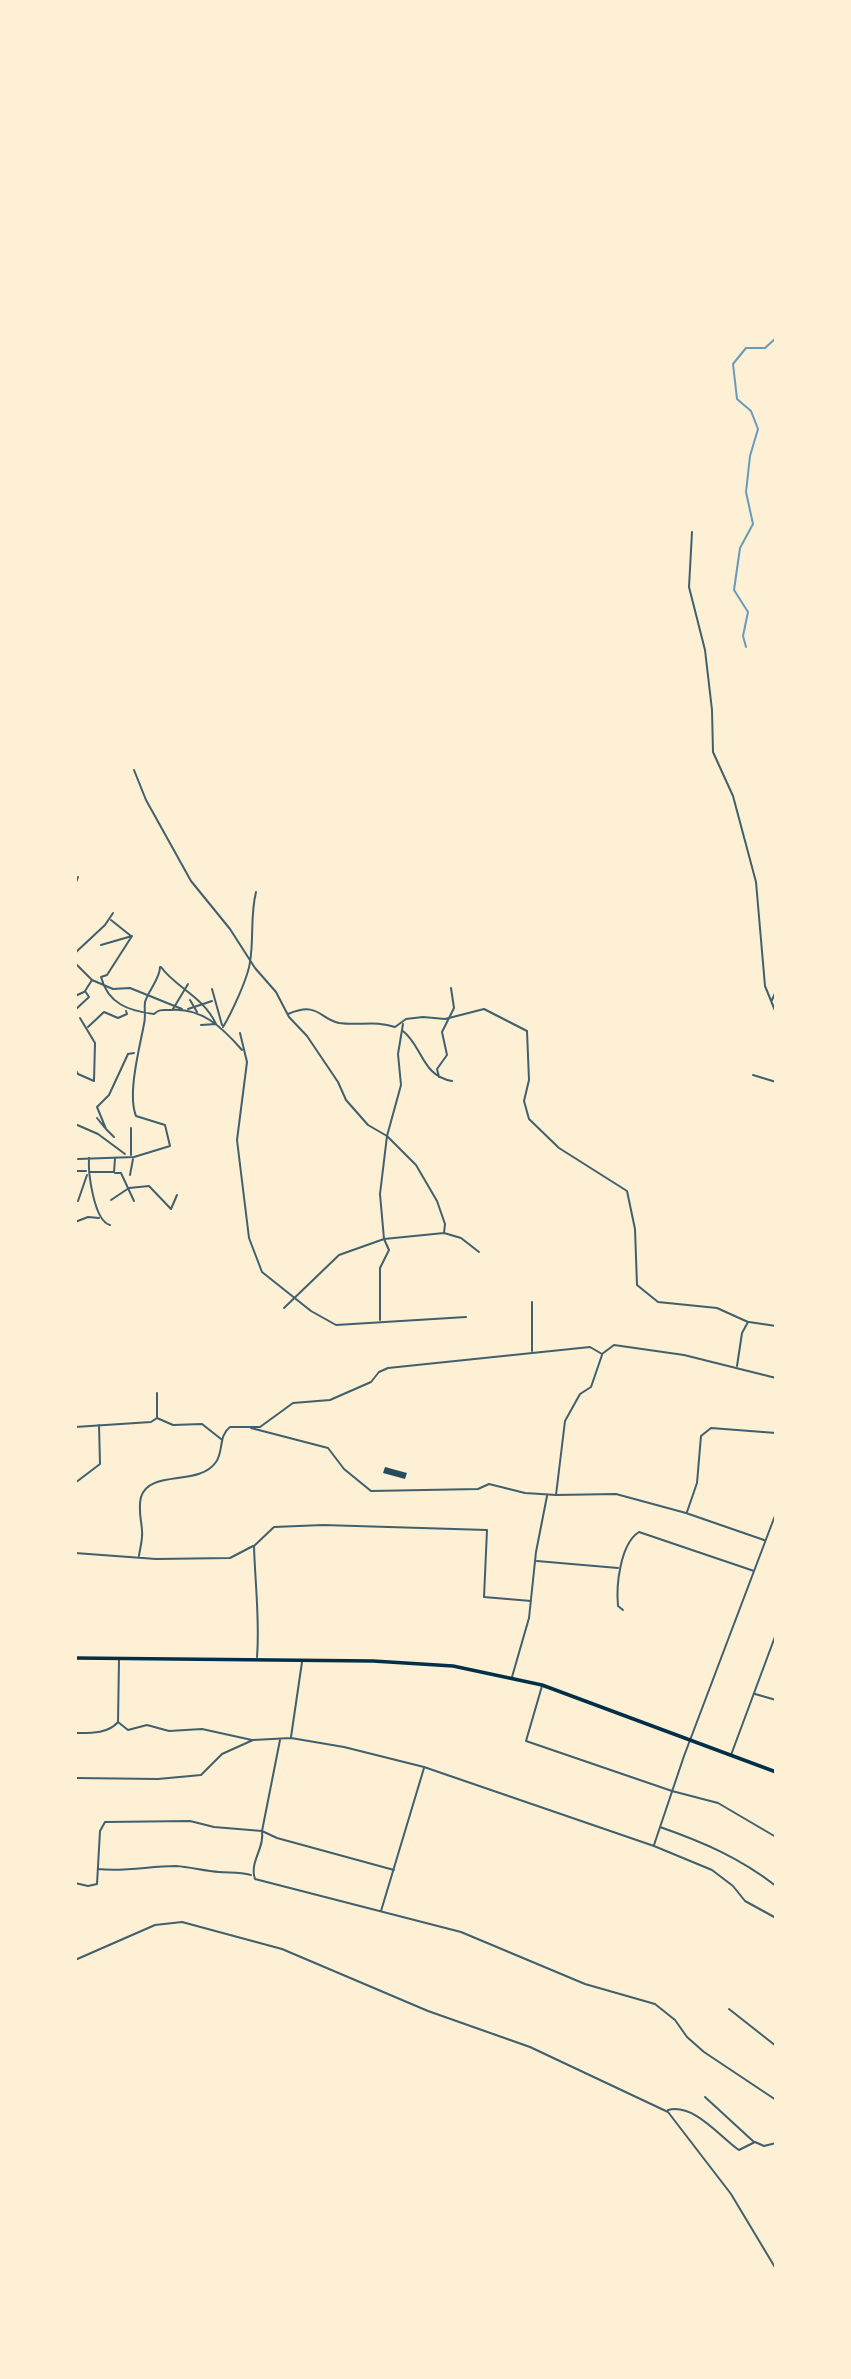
<!DOCTYPE html>
<style>
body{margin:0}
#map{position:relative;width:851px;height:2379px;overflow:hidden;background:#fdf0d5;font-family:Lato,sans-serif}
canvas{display:block}
.frame{position:absolute;inset:0;border:77px solid #fdf0d5;pointer-events:none}
</style>
<div id="map">
<canvas width="851" height="2379"></canvas>
<div class="frame"></div>
</div>
<script>
const ctx = document.querySelector('canvas').getContext('2d');
ctx.lineJoin = 'round';
function stroke(path, color, width, dash) { ctx.strokeStyle = color; ctx.lineWidth = width; ctx.lineCap = dash ? 'butt' : 'round'; ctx.setLineDash(dash || []); ctx.stroke(path); }
function fillPath(path, color) { ctx.fillStyle = color; ctx.fill(path, 'evenodd'); }
const stream = new Path2D(`
 M746,647L743,636L748,612L734,590L740,548L753,524L746,492L750,456L758,429L751,411L737,399L733,364L746,348H765L776,338`);
const building = new Path2D(`
 M385,1467L407,1473L405,1479L383,1473Z`);
const minor = new Path2D(`
 M692,532L689,587L705,650L712,710L713,752L733,796L756,882L765,986L776,1013
 M134,770L146,800L191,881L230,929L255,968L276,992L289,1017L307,1036L338,1082L346,1100L368,1125L387,1136L416,1165L437,1201L445,1224L444,1233
 M75,885L78,877
 M111,920L131,936
 M101,945L132,936L107,975L101,977C108,1004 129,1011 154,1014C159,1009 162,1010 170,1010C201,1007 222,1027 242,1050
 M75,953L105,925L113,913
 M75,963L92,980L85,991L89,997L75,1010
 M161,967C175,987 203,996 216,1024L201,1025
 M92,980L113,989L130,988L182,1009
 M212,989L222,1025
 M75,996L84,992
 M190,1000L197,1012
 M772,1000L776,991
 M173,1009L188,984
 M188,1009L212,1001
 M288,1014C319,1001 319,1019 339,1023C358,1026 376,1020 395,1027L406,1019L423,1017L445,1019L484,1009L527,1031L529,1080L524,1101L529,1119L559,1148L627,1191L635,1229L637,1285L658,1302L717,1308L748,1322L742,1333L737,1366
 M88,1027L104,1012L118,1018L127,1014L126,1011
 M223,1027C231,1014 248,978 250,962C254,939 250,916 256,892
 M403,1031C423,1047 422,1076 452,1081
 M240,1033L247,1062L237,1140L249,1238L262,1272L311,1311L336,1325L466,1317
 M75,1069L78,1074L94,1081L95,1043L80,1018
 M753,1075L776,1082
 M439,1077L437,1069L447,1055L442,1032L454,1008L451,988
 M97,1118L105,1128
 M75,1124L98,1134L125,1154
 M114,1137L106,1129L97,1107L109,1095L128,1054L134,1053
 M131,1155V1128
 M89,1158C88,1173 94,1221 110,1225
 M78,1159L134,1157L170,1146L165,1125L136,1116C127,1094 140,1046 144,1024C146,1016 144,1009 145,1002C149,989 160,979 160,967
 M75,1171H86
 M89,1172H114L115,1159
 M115,1173H121L134,1201
 M130,1175L133,1159
 M111,1200L129,1188L149,1186L171,1209L177,1195
 M78,1201L87,1175
 M75,1222L88,1217L99,1218
 M532,1302V1351
 M284,1308L339,1255L384,1239L444,1233L461,1238L479,1252
 M380,1320V1268L389,1250L384,1239L380,1194L387,1136L401,1085L398,1054L403,1024
 M749,1322L776,1326
 M157,1393V1418L173,1425L202,1424L221,1439
 M75,1427L151,1422L157,1418
 M251,1428L328,1448L344,1469L371,1491L478,1489L489,1484L525,1493L556,1495L565,1421L580,1394L591,1387L602,1355
 M75,1483L100,1464L99,1425
 M556,1495L616,1494L686,1513L764,1540
 M687,1512L697,1483L701,1436L711,1428L776,1433
 M75,1553L156,1559L230,1558L253,1546
 M139,1556C140,1548 143,1539 142,1530C141,1518 138,1509 141,1497C150,1469 199,1487 216,1462C224,1451 218,1436 230,1427H260L293,1403L330,1400L371,1382L379,1372L388,1368L590,1347L602,1354L614,1345L684,1355L776,1378
 M537,1561L618,1568
 M623,1610L618,1606C616,1586 620,1544 639,1532L754,1571
 M257,1657C260,1620 255,1583 254,1546L274,1527L323,1525L487,1530L484,1597L531,1601
 M512,1677L529,1618L536,1552L547,1496
 M542,1686L526,1741L672,1791L718,1803L776,1837
 M755,1694L776,1700
 M118,1722L128,1730L147,1725L169,1731L202,1729L252,1740
 M75,1733C90,1733 108,1734 118,1722L119,1660
 M291,1737L302,1662
 M280,1740L262,1831L277,1838L394,1870
 M731,1755L776,1634
 M75,1778L158,1779L201,1775L222,1754L253,1740L291,1738L344,1747L424,1767L654,1846L712,1870L733,1886L745,1901L776,1918
 M660,1827C703,1842 740,1858 776,1886
 M654,1845L684,1756L776,1513
 M98,1869C126,1872 149,1866 176,1866C190,1867 205,1871 219,1872C231,1873 239,1872 251,1875
 M75,1883L88,1886L97,1884L100,1831L105,1822L190,1821L214,1827L262,1831C265,1848 249,1862 255,1879L461,1932L585,1984L655,2004L675,2020L687,2037L704,2052L776,2100
 M381,1911L424,1768
 M75,1960L155,1925L182,1922L282,1949L428,2011L530,2047L668,2112L731,2194L776,2269
 M729,2009L776,2046
 M705,2097L754,2142
 M668,2110C694,2103 720,2137 739,2150L755,2142L764,2146L776,2143`);
const trunk = new Path2D(`
 M75,1658L373,1661L453,1666L542,1685L776,1772`);
stroke(stream, '#669bbc', 2);
fillPath(building, '#264d5e');
stroke(minor, '#3f606c', 2);
stroke(trunk, '#003049', 3.5);
</script>
